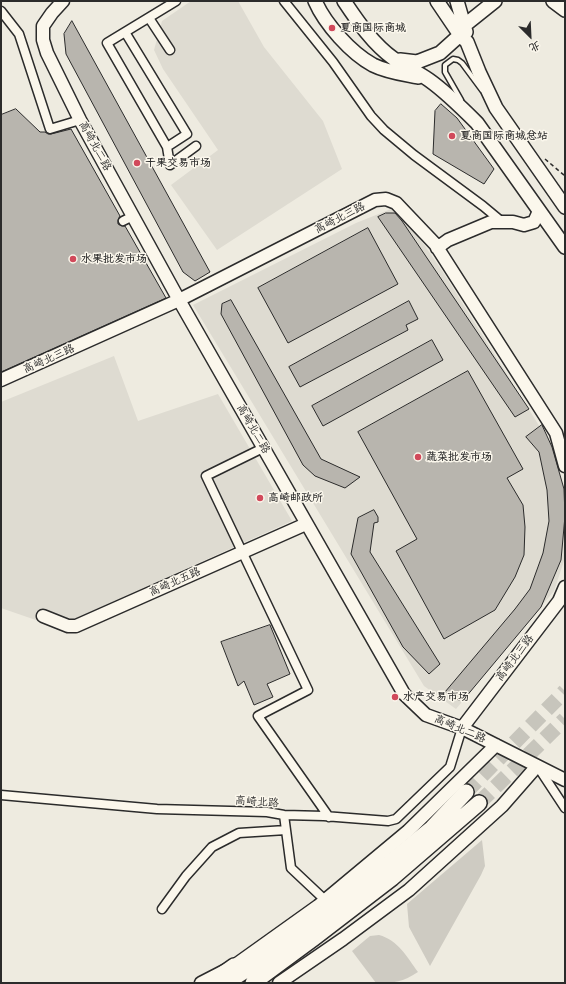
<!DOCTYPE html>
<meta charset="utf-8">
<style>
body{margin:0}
#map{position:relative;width:566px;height:984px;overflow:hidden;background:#eeebe0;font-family:"Playpen Sans","LXGW WenKai TC",sans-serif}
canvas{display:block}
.frame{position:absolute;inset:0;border:2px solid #2b2b2b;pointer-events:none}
.north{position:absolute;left:510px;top:16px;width:40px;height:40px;-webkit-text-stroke:3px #fbf7ec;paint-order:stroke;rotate:156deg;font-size:11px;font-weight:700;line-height:16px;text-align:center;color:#2b2b2b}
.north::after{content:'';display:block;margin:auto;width:14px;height:18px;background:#2b2b2b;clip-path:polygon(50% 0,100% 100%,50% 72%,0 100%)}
</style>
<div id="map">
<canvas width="566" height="984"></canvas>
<div class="frame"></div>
<div class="north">北</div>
</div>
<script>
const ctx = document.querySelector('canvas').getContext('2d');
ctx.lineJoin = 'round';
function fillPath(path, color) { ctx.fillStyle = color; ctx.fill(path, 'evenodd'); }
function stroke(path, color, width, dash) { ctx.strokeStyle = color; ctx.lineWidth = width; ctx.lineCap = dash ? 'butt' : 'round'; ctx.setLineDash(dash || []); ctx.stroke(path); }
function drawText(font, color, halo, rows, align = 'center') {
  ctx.font = font + ' "Playpen Sans","LXGW WenKai TC",sans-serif'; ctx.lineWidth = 3; ctx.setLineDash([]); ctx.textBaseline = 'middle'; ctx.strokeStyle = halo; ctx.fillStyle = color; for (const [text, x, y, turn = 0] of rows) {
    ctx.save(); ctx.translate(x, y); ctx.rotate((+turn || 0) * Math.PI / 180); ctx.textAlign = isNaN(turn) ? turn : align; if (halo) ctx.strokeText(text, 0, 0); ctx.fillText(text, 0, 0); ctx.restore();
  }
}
const built = new Path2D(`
 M191,1H238L264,47L323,121L342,169L217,250L171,185L218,150L163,69L154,50L162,21Z
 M391,209L418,236L443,272L543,432L560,482L565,506V558L554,591L456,709L424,686L193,305L356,223Z
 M114,356L138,421L218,394L292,521L56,627L1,608V402Z`);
const green = new Path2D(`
 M482,840L485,866L481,875L430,966L409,927L407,904Z
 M379,935C398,940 407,957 418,972C403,982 394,983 376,983L352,951L370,936Z`);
const building = new Path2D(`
 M72,21L210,272L195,281L183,272L66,54L64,34Z
 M441,104L457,118L494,169L484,184L433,154L435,111Z
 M16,109L40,132H45L48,134H51L71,129L120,216L118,220V224L122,226H125L166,298L1,372V115Z
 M386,213H395L402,221L529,409L515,417L378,217Z
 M368,228L398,284L288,343L258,288Z
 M231,300L321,459L360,477L345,488L315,476L303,465L221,314L222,304Z
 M409,301L418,319L406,325L408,330L300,387L289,367Z
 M432,340L443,360L323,426L312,406Z
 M468,371L523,469L507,478L523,505L525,527L524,555L515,577L495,610L444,639L396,551L417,539L358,432Z
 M542,425L552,447L564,489L565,516L561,560L541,607L465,698L459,700L445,692L515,609L530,589L543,553L549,521L547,490L539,452L526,437Z
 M374,510L378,517V522L374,523L370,552L440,664L429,674L403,647L351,554L358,518Z
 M270,625L290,674L267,684L273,697L254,705L244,681L238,686L221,642Z`);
const highwayTunnel = new Path2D(`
 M466,792L565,691
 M479,803L565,719`);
const path = new Path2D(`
 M545,159L565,176`);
const lane = new Path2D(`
 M461,100L445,72V65L453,59L458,60L462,63L482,90`);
const street = new Path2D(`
 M176,1L107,43L167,147L170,165L196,146
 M284,1L333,62L371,116L384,130L414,155L483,206L501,221
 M1,11L19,34L50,129L80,120
 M149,18L170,50
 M125,32L187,134L167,147
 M123,221L133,216
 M263,448L206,476L308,690L258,716L329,817
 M538,767L565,808
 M1,795L157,809L267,812L284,815L324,816L388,821L396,819L450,767L462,728
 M284,815L291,868L325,900
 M162,909L186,876L212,847L239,833L286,830`);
const secondary = new Path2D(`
 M63,1L52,13L43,26V40L47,53L80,120L179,300L404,694L426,715L462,728L565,780
 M437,248L448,240L491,222H513L524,225L534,222L539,211
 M1,380L179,300L375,200L386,199L396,203L435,244L556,433L565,466
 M43,616L68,626H76L306,524
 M462,728L559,601L565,587
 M201,983L234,966L318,906L408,831L496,745
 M279,983L343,939L409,890L502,806L537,766`);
const primary = new Path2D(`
 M315,1C325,24 351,53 373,65C387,72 403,74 418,77
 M344,1C358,22 373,44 394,59C405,67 418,72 429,80C446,92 462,108 477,123L565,247
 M437,1L460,35L467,42L479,72L496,108L565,207
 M457,1L466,32
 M553,1L565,10
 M400,60L417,62L440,53L460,35L465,25L495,1`);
const highway = new Path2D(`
 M210,983L234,966
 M226,983L268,956L374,875L432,828L466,792
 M253,983L314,938L392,878L479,803`);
const markers = [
 [332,28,4,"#d1495b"],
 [452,136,4,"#d1495b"],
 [137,163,4,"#d1495b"],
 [73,259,4,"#d1495b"],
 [418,457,4,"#d1495b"],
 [260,498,4,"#d1495b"],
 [395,697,4,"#d1495b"]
];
const poiNames = [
 ["夏商国际商城",340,28],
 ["夏商国际商城总站",460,136],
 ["干果交易市场",145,163],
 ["水果批发市场",81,259],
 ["蔬菜批发市场",426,457],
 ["高崎邮政所",268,498],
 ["水产交易市场",403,697]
];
const streetNames = [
 ["高崎北二路",95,146,61],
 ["高崎北三路",340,218,-27],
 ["高崎北三路",49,359,-24],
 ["高崎北二路",253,429,60],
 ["高崎北五路",175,582,-24],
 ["高崎北三路",515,658,-53],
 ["高崎北二路",460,729,23],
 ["高崎北路",257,802,4]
];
fillPath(built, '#dedbd1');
fillPath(green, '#cecbc2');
fillPath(building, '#b8b5ae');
stroke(building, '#2b2b2b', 1);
stroke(highwayTunnel, '#c7c5bc', 15, [15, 8]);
stroke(lane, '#2b2b2b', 7);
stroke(street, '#2b2b2b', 11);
stroke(secondary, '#2b2b2b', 15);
stroke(primary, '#2b2b2b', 16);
stroke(highway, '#2b2b2b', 18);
stroke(path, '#2b2b2b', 1.5, [4, 3]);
stroke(lane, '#fbf7ec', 4);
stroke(street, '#fbf7ec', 8);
stroke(secondary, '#fbf7ec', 12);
stroke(primary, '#fbf7ec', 13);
stroke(highway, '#fbf7ec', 15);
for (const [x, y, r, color] of markers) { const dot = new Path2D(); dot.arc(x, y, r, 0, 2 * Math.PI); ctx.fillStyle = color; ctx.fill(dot); stroke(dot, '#fbf7ec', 1.5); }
drawText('bold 11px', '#2b2b2b', '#fbf7ec', poiNames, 'left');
drawText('11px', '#2b2b2b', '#fbf7ec', streetNames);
</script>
